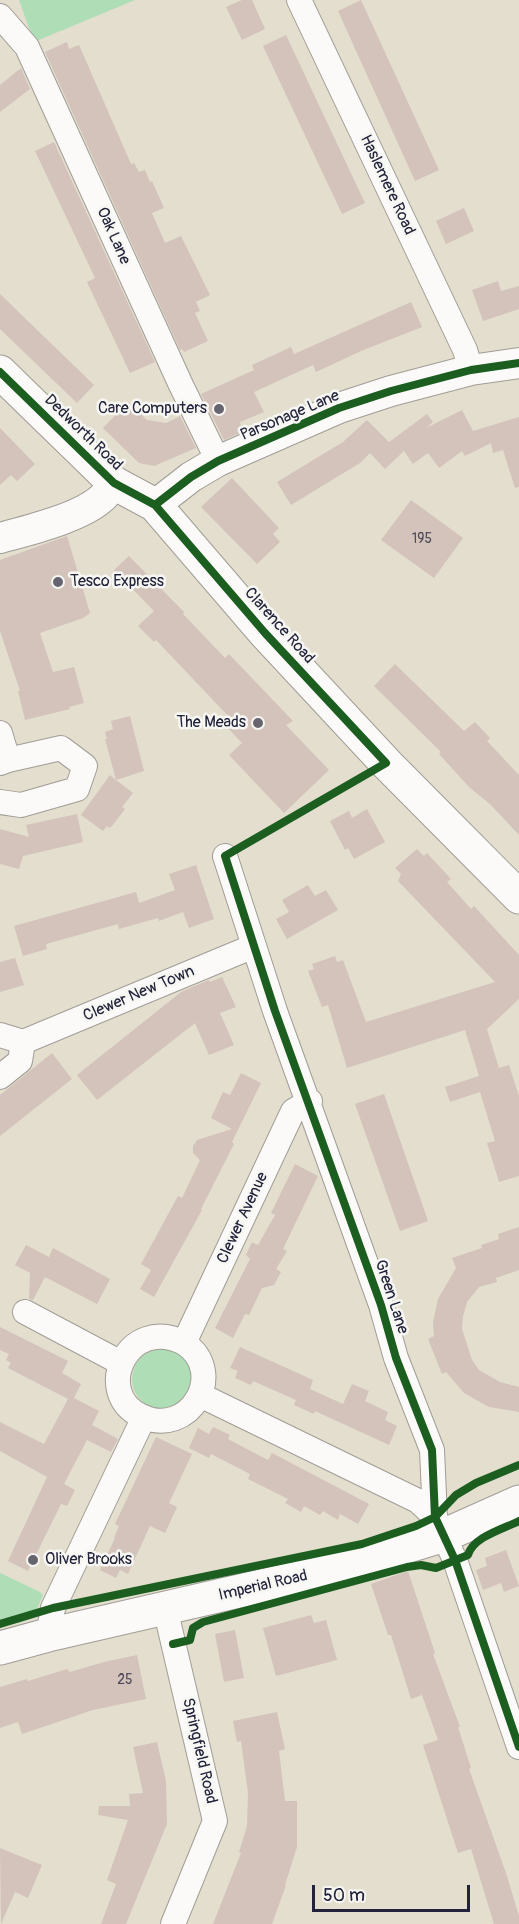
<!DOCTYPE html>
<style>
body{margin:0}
#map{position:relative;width:519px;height:1924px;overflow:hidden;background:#e4dece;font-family:Pangolin,sans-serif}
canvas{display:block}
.scale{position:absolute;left:312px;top:1885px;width:158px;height:27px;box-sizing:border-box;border:3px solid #22223b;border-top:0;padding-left:8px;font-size:18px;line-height:21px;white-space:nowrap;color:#22223b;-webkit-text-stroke:4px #f6f6f2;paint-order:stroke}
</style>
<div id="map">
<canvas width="519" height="1924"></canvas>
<div class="scale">50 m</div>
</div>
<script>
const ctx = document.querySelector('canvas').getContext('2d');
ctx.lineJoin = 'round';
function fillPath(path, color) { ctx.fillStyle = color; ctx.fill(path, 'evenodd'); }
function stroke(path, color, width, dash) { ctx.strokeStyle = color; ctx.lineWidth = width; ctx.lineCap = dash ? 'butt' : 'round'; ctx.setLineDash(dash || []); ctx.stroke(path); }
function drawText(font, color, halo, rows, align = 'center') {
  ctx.font = font + ' Pangolin,sans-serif'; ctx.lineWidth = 5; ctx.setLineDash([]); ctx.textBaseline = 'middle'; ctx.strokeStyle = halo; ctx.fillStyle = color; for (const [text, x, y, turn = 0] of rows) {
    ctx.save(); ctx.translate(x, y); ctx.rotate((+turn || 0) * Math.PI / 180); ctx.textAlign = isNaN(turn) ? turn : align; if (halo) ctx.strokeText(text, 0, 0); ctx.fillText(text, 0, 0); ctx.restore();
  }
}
const green = new Path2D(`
 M19,0H135L34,42Z
 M132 1379a30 30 0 1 1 60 0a30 30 0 1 1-60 0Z
 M0,1573L40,1592L43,1595C32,1622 28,1622 0,1626Z`);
const building = new Path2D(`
 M242,0H252L265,29L242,40L226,7Z
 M361,0L439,170L415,181L338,11Z
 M286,35L365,203L342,214L263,46Z
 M67,42L69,49L79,45L131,164L134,163L139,172L145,170L150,182L152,181L164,208L152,213L165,243L181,236L210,295L196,302L200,311L195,313L208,341L184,352L182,349L180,350L45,52Z
 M21,68L30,89L0,112V85Z
 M54,142L155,362L130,373L87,282L95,278L35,151Z
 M464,208L474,231L446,244L436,221Z
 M498,281L501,291L519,286V309L483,321L472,290Z
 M0,294L94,385L77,403L0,329Z
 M411,302L422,327L361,351L316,372L313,365L254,392L264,412L240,422L242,432L224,440L201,394L254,370L252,365L291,347L294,354Z
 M128,402L147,420L166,423L180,416L196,448L154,466L139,463L103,428Z
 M462,410L473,431L519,417V487L515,488L503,450L493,453L491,443L465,456L462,451L439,468L428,453L413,464L404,451L385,469L370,453L360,463L291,505L277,482L343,442L367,420L389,442L427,414L433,422L426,428Z
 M0,428L35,464L17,481L11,475L0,485Z
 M232,478L279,528L273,534L280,542L257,564L201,507Z
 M411,500L463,538L434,578L381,540Z
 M67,536L90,613L83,618L40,633L53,672L74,667L84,703L69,707L70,709L25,720L18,691H20L0,631V560Z
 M129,556L184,612L183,614L225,658L229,654L293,721L286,725L329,770L284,813L229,755L242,743L225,725L231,719L156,640L154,642L138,626L154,611L114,570Z
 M395,664L464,731L475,722L490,738L487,741L519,775V835L491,805L469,787L439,754L441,752L374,686Z
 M130,716L144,771L116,780L133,793L122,807L125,809L112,826L109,828L107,826L103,831L81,815L110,775L116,780L105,739H107L105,732L113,729L111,721Z
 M367,809L385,842L354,859L348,848L345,850L330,821L349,811L352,818Z
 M77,814L83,842L23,856L19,869L0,864V829L29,837L26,825Z
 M417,849L424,856L427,853L451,879L447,882L471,909L474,906L519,955V999L487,1029L499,1068L509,1065L519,1096V1176L499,1182L487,1143L495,1141L480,1092L450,1102L445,1087L479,1076L465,1030L347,1068L328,1005L322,1007L308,971L314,969L312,964L335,956L337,962L343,960L366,1022L495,982L398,881L401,874L395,868Z
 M196,865L214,919L189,928L183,912L159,921L158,918L119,929L118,924L46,944L47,949L23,956L14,926L136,892L139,903L175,890L169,874Z
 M308,885L315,896L326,890L338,910L287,939L276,919L289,912L282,900Z
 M15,958L24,985L0,992V962Z
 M222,977L236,1007L220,1013L234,1045L209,1055L195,1023L97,1100L77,1075L181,992L209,980L210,982Z
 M52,1053L72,1079L0,1136V1095Z
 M241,1073L261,1083L232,1142L234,1144L201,1209L202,1210L154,1297L140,1289L151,1270L141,1264L178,1196L182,1198L200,1160L193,1153V1146L197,1140L232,1129L211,1118L223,1092L230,1095Z
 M384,1094L428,1221L400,1231L355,1104Z
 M295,1164L318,1176L283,1249L287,1251L276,1269L281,1272L274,1285L262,1288L249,1315L245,1314L233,1338L215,1328L250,1259L246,1255L252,1242L258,1245L275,1215L271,1213Z
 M519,1227V1270L496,1278L497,1282L479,1287L467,1302L463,1316L462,1329L472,1360L479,1370L500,1382L519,1387V1412L489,1407L464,1393L446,1372L442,1374L428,1339L434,1336L433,1322L438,1299L456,1268L452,1258L482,1248L481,1245L499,1239L498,1234Z
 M26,1245L49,1257L53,1248L110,1279L97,1304L45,1277L33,1300L29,1299L30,1273L15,1265Z
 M0,1327L68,1361L62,1373L81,1384L74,1398L99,1411L92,1425L118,1439L111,1452L87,1440L64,1484L75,1490L67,1506L61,1504L28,1571L8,1561L47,1477L0,1451V1422L44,1444L68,1399L8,1368L11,1363L6,1360L9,1354L0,1350Z
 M240,1347L313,1380L310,1389L343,1404L352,1384L369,1391L365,1401L388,1412L385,1420L397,1426L389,1445L315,1411L314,1414L294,1405L296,1400L253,1381L251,1385L235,1378L238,1371L230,1368Z
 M213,1427L230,1435L228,1439L268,1460L272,1453L369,1504L358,1524L340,1514L338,1520L323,1511L320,1515L304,1506L301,1512L285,1503L288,1499L248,1479L250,1474L211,1454L209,1458L189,1448L198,1428L209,1434Z
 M156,1437L192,1454L169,1503L177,1507L165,1533L150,1526L128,1574L120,1570L116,1578L100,1570L115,1538H114L119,1526L115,1524Z
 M506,1550L519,1586L504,1592L501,1583L483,1590L476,1570L487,1566L485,1558Z
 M408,1571L435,1653L433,1654L460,1727H458L471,1768L469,1769L506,1873L519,1916V1924H494L471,1849L458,1853L423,1745L438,1740L422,1695L411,1699L391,1635H388L371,1584Z
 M311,1615L314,1623L326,1620L337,1660L276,1676L263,1628Z
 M235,1630L244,1678L224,1682L215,1634Z
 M137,1655L146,1699L93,1710L22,1734L18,1722L0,1728V1687L27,1679L28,1681L67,1669L70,1672L104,1662Z
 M277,1712L285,1749L279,1751L285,1801H297V1847L285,1885H286L272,1924H213L241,1853L239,1852L247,1826L248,1793L241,1741L237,1742L233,1721Z
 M157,1742L166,1781L167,1824L126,1924H101L116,1884L107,1880L128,1820L98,1815L99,1806H130L129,1794L143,1793L133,1747Z
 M0,1848L42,1865L28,1898L15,1892L1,1924Z`);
const minor = new Path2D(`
 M299,0L465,350L471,370
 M0,16L27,47L180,383L218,461
 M0,733L8,760
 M0,763L8,760L61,748L85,766L77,789L21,805L0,802
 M225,856L275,1011L381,1305L396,1358L432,1450L435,1517L455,1560L519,1747
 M0,1035L23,1042L254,946
 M0,1077L20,1061L23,1042
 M25,1312L121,1363
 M184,1343C128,1314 92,1393 141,1416C190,1439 228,1372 184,1343L293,1111L310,1101
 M200,1395L418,1501L435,1517
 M165,1608L215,1821L173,1924
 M48,1635L53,1608L144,1417`);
const tertiary = new Path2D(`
 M155,505L191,477L218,461L339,408L391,391L471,370L519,363
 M0,538C29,530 80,518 102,498C107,494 110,488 114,483`);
const secondary = new Path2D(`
 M0,372L114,483L155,505L265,633L386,763L519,897
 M0,1648L48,1635L322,1572L445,1535L519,1502`);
const cycleway = new Path2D(`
 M0,372L114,483L155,505L265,633L386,763L225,856L275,1011L381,1305L396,1358L432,1450L435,1517L455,1560L519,1747
 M155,505L191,477L218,461L339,408L391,391L471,370L519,363
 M0,1624L53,1608L362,1544L416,1526L435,1517L456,1495L476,1483L519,1465
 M173,1644L190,1640L193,1628L203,1622L407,1567L421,1565L436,1568L468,1555C473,1537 503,1529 519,1521`);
const markers = [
 [219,409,6,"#66646e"],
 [58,582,6,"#66646e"],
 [258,723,6,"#66646e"],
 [33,1560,6,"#66646e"]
];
const numberNames = [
 ["195",422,539],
 ["25",125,1680]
];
const streetNames = [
 ["Haslemere Road",387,185,65],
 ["Oak Lane",113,236,66],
 ["Parsonage Lane",290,416,-23],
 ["Dedworth Road",83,433,44],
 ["Clarence Road",279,626,48],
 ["Clewer New Town",139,994,-23],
 ["Clewer Avenue",243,1218,-65],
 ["Green Lane",391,1297,72],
 ["Imperial Road",263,1586,-13],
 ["Springfield Road",199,1751,77]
];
const poiNames = [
 ["Care Computers",207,409],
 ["Tesco Express",70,582,"left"],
 ["The Meads",246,723],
 ["Oliver Brooks",45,1560,"left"]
];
fillPath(green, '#afdeb6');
fillPath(building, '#d3c3bb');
stroke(minor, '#a09d96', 26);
stroke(tertiary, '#a09d96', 32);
stroke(secondary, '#a09d96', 35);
stroke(minor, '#fbfaf8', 24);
stroke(tertiary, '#fbfaf8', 30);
stroke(secondary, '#fbfaf8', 33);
stroke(cycleway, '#1b5e20', 8);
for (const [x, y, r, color] of markers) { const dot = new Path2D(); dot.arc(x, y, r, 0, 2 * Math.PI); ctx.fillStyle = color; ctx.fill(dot); stroke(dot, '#f6f6f2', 2); }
drawText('14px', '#4e4a5b', null, numberNames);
drawText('16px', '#22223b', '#f6f6f2', streetNames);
drawText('16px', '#22223b', '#f6f6f2', poiNames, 'right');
</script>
